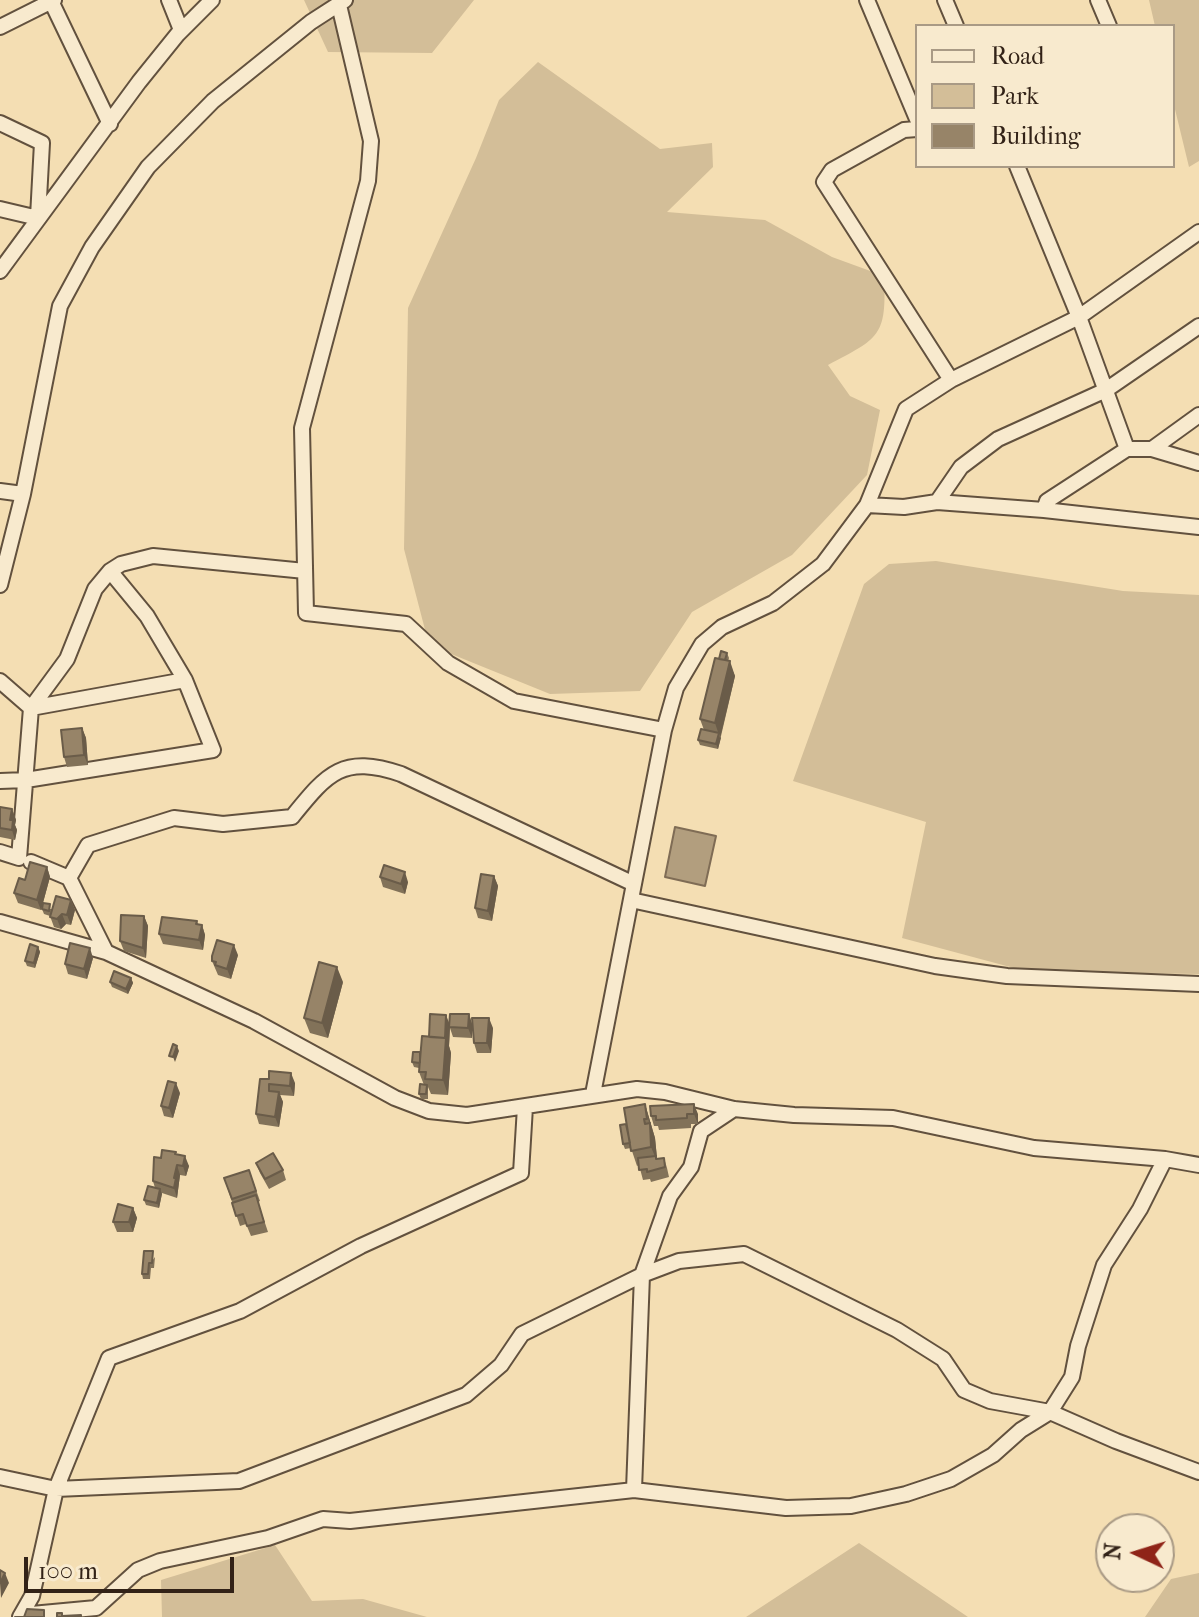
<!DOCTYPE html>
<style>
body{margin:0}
#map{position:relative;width:1199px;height:1617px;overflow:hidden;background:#f4deb3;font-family:"IM FELL French Canon",serif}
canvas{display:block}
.legend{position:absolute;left:915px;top:24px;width:260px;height:144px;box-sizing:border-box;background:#f8eace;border:2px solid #a99a85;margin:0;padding:10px 14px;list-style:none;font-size:24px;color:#322217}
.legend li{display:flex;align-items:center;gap:16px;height:40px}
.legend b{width:40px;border:2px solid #a99a85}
.north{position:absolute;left:1095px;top:1513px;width:80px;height:80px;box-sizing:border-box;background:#f8eace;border:2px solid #a99a85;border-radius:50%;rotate:274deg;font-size:22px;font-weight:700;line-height:32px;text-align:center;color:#322217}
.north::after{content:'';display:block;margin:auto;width:28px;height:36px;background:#8f2418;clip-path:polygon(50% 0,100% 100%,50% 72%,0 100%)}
.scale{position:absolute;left:24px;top:1557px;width:210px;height:36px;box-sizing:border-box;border:4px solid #322217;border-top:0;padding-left:10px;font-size:24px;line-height:28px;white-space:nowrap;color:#322217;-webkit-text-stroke:6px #f8eace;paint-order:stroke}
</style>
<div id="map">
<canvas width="1199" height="1617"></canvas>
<ul class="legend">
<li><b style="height:10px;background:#f8eace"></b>Road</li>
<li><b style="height:22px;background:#d3be98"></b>Park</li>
<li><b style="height:22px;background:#978468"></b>Building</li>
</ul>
<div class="north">N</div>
<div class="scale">100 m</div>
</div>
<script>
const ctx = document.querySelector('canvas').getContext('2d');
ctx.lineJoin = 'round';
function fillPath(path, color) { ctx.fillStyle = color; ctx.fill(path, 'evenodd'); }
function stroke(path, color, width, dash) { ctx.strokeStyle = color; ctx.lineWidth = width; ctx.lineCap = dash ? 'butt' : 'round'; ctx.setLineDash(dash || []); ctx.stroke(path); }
const green = new Path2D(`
 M304,0H474L432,53L328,52Z
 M1149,0H1199V161L1189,167L1173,101V26H1155Z
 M538,62L660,149L712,143L713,167L667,212L765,220L832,257L884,276C887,337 879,338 828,365L850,396L880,410L867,475L792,555L692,612L640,691L550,694L429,645L404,549L408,308L476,158L499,100Z
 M936,561L1123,591L1199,595V974L1063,972L1014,968L902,938L926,822L793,781L864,584L889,564Z
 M859,1543L968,1617H746Z
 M275,1545L312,1601L363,1599L427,1617H162L161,1580Z
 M1199,1573V1617H1145L1171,1579Z`);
const water = new Path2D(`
 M675,827L716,836L705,886L665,877Z`);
const minor = new Path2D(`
 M867,0L917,119
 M945,0L956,26
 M1098,0L1109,26
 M51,1L110,124
 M339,5L371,141L368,181L302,428L306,613L406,624L448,663L514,701L664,730
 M0,27L54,0
 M178,34L212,0
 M0,123L42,143L38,217
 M917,129L904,130L832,170L824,182L951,380
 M1017,166L1079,317L1127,449
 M0,209L38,218
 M0,271L139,82L181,30L169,0
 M1152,449L1199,463
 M0,491L23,494
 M937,502L961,467L998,439L1106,390L1199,326
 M867,505L904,507L937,502L1044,510L1199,527
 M1044,510L1047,501L1127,449H1152L1199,415
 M0,585L23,494L60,306L92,247L148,167L213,101L311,22L345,0
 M0,681L31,708L185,680L147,616L110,571
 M0,781L26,780L213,750L185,680
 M0,852L19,858L31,708L67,659L95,589L110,571L121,564L153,556L305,571
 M31,862L69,878
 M631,900L935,966L1007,976L1199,984
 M0,922L106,952L254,1021L395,1098L429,1111L467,1115L637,1089L665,1092L734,1109L794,1115L893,1118L1034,1148L1165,1159L1199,1165
 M106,952L69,878L88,845L174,818L223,824L292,817C327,774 342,754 401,774L634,884
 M593,1094L664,730L676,688L702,644L722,627L773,603L823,564L867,505L906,409L951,380L1079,317L1199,232
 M0,1477L56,1489L239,1481L466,1395L501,1365L522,1334L642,1275L679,1261L744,1254L897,1330L943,1359L964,1390L990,1401L1050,1412L1116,1441L1199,1472
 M634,1490L642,1275L670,1196L691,1167L701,1131L734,1109
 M21,1615L96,1608L138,1570L160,1561L268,1538L323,1519L350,1521L634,1490L786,1508L851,1506L906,1494L951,1479L993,1455L1021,1430L1050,1412L1072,1377L1078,1346L1104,1265L1140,1209L1165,1159
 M20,1617L32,1596L56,1489L109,1358L240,1311L361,1246L521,1173L525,1107`);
const wall = new Path2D(`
 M727,653L729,658L728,661L735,676L718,749L700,745L698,740L704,730L700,719L719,659Z
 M82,728L86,738L88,765L67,767L64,757Z
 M0,807L12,809L16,820L15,825L17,830L15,840L0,837Z
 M47,867L50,877L41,910L18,903L14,893L25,880Z
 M494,876L498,886L492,921L478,918L475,908Z
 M380,877L408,882L405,894L383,887Z
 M71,900L75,910L71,925L66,924L61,929L54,927L50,916L44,914L42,909H52Z
 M144,916L148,926L146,958L124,951L120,941Z
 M197,921L198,924L202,925L205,935L203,950L163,944L159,934Z
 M38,947L40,952L35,968L27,966L25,961Z
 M238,955L231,979L218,975L212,961Z
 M93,958L87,979L68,974L65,964Z
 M131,978L133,983L128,994L112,987L110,982Z
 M343,982L328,1038L310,1033L304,1018Z
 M469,1014L472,1024V1038L453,1037L450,1028L449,1046L451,1053L448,1095L431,1094L428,1087V1099H421L419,1094L424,1085L419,1072V1068L414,1067L412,1062L420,1052L429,1037L449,1024Z
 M493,1028L491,1053H477L474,1043Z
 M260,1079L295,1083L294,1096L280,1095L283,1102L279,1127L259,1124L256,1114Z
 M180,1093L173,1118L164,1116L161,1106Z
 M645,1104L655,1138L657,1158H664L667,1168L669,1177L651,1182L650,1179L643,1180L639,1165L637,1166L631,1148L625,1149L623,1144L626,1124Z
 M698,1114V1124H691V1128L659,1130L658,1126H654L651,1116Z
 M177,1154L189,1166L186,1176L180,1175L177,1198L162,1193L159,1208L146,1205L144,1200L155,1188L153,1181L161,1158Z
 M256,1163L283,1170L286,1180L269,1189L260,1173Z
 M249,1170L260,1201L258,1202L268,1232L251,1236L246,1224L240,1226L224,1178Z
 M133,1208L137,1218L133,1232H117L113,1222Z
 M155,1257L154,1268H151L150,1279H143L142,1274Z`);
const shadedWall = new Path2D(`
 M730,661L735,676L720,738L715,723Z
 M82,728L86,738L88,765L84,755Z
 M719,733L721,738L718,749L716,744Z
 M12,809L16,820L15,825L17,830L15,840L12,830L10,820Z
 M47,867L50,877L41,910L37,900Z
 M405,872L408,882L405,894L401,884Z
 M494,876L498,886L492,921L488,911Z
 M71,900L75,910L71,925L67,915Z
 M62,914L66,924L61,929L57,919Z
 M144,916L148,926L146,958L143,948Z
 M202,925L205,935L203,950L199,940Z
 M234,945L238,955L231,979L227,969Z
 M38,947L40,952L35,968L34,963Z
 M90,948L93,958L87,979L84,969Z
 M337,967L343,982L328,1038L322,1023Z
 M131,978L133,983L128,994L126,989Z
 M469,1014L472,1024V1038L468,1028Z
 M446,1015L450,1025L449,1046L451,1053L448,1095L443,1080Z
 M489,1018L493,1028L491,1053L487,1043Z
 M177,1046L179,1051L175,1062L173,1057Z
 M291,1073L295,1083L294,1096L290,1086Z
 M176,1083L180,1093L173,1118L169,1108Z
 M279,1092L283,1102L279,1127L275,1117Z
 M645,1104L655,1138L657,1158L659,1166L651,1147L650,1127Z
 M694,1104L698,1114V1124L694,1114Z
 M185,1156L189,1166L186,1176L183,1166Z
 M177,1165L180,1175L177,1198L174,1188V1178Z
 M160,1189L162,1194L159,1208L157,1203Z
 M133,1208L137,1218L133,1232L129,1222Z
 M5,1573L9,1583L1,1598L0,1583Z`);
const building = new Path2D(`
 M721,651L727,653L725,660L719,659Z
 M715,658L730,661L715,723L700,719Z
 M82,728L84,755L64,757L61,730Z
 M701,729L719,733L716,744L698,740Z
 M0,807L12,809L10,820H13L12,830L0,828Z
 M30,862L47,867L37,900L14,893L19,878L25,880Z
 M384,865L405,872L401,884L380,877Z
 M481,874L494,876L488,911L475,908Z
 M56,896L71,900L67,915L62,914L57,919L50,917Z
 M43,903L50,904L49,911L42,909Z
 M121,915L144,916L143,948L120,941Z
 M162,917L197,921L196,924L202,925L199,940L159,934Z
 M217,940L234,945L227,969L215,965L216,962L212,961V956Z
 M70,943L90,948L84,969L65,964Z
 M30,944L38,947L34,963L25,961Z
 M319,962L337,967L322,1023L304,1018Z
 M114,971L131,978L126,989L110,982Z
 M430,1014L446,1015L445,1038L429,1037Z
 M450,1014H469L468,1028L449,1027Z
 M472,1018H489L487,1043H474Z
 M422,1036L446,1038L443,1080L425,1079L426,1072H419Z
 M173,1044L177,1046L173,1057L169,1056Z
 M413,1052H420V1063L412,1062Z
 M269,1071L291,1073L290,1086L269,1084V1091L279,1092L275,1117L256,1114L260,1079H269Z
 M168,1081L176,1083L169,1108L161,1106Z
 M420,1084L427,1085L426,1094H419Z
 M645,1104L647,1119H644L645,1124L650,1123L651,1147L631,1151L624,1108Z
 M694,1104V1114H687V1118L656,1120V1116H651L650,1106Z
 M626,1124L630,1143L623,1144L620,1125Z
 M162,1150L176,1152L175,1154L185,1156L183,1166L177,1165L174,1178H176L174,1188L153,1181L154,1157L161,1158Z
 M273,1153L283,1170L265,1179L256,1163Z
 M656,1156V1159L664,1158L665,1167L647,1172V1169L639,1170L638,1158Z
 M249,1170L256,1191L232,1199L224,1178Z
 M148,1186L160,1189L157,1203L144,1200Z
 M256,1195L264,1222L247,1226L243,1214L236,1216L232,1203Z
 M118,1204L133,1208L129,1222H113Z
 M144,1251H153L152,1263H149L148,1274H142Z
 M0,1570L5,1573L0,1583Z
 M27,1609L44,1610V1617H15H24Z
 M57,1613H62V1616L81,1615V1617H57Z`);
fillPath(green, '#d3be98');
fillPath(water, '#b29e7e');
stroke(water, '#7f6c55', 2);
stroke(minor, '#62513e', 18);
stroke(minor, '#f8eace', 14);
fillPath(wall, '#827259');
fillPath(shadedWall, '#6a5c49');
fillPath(building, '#978468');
stroke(building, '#6a5c49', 2);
</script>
